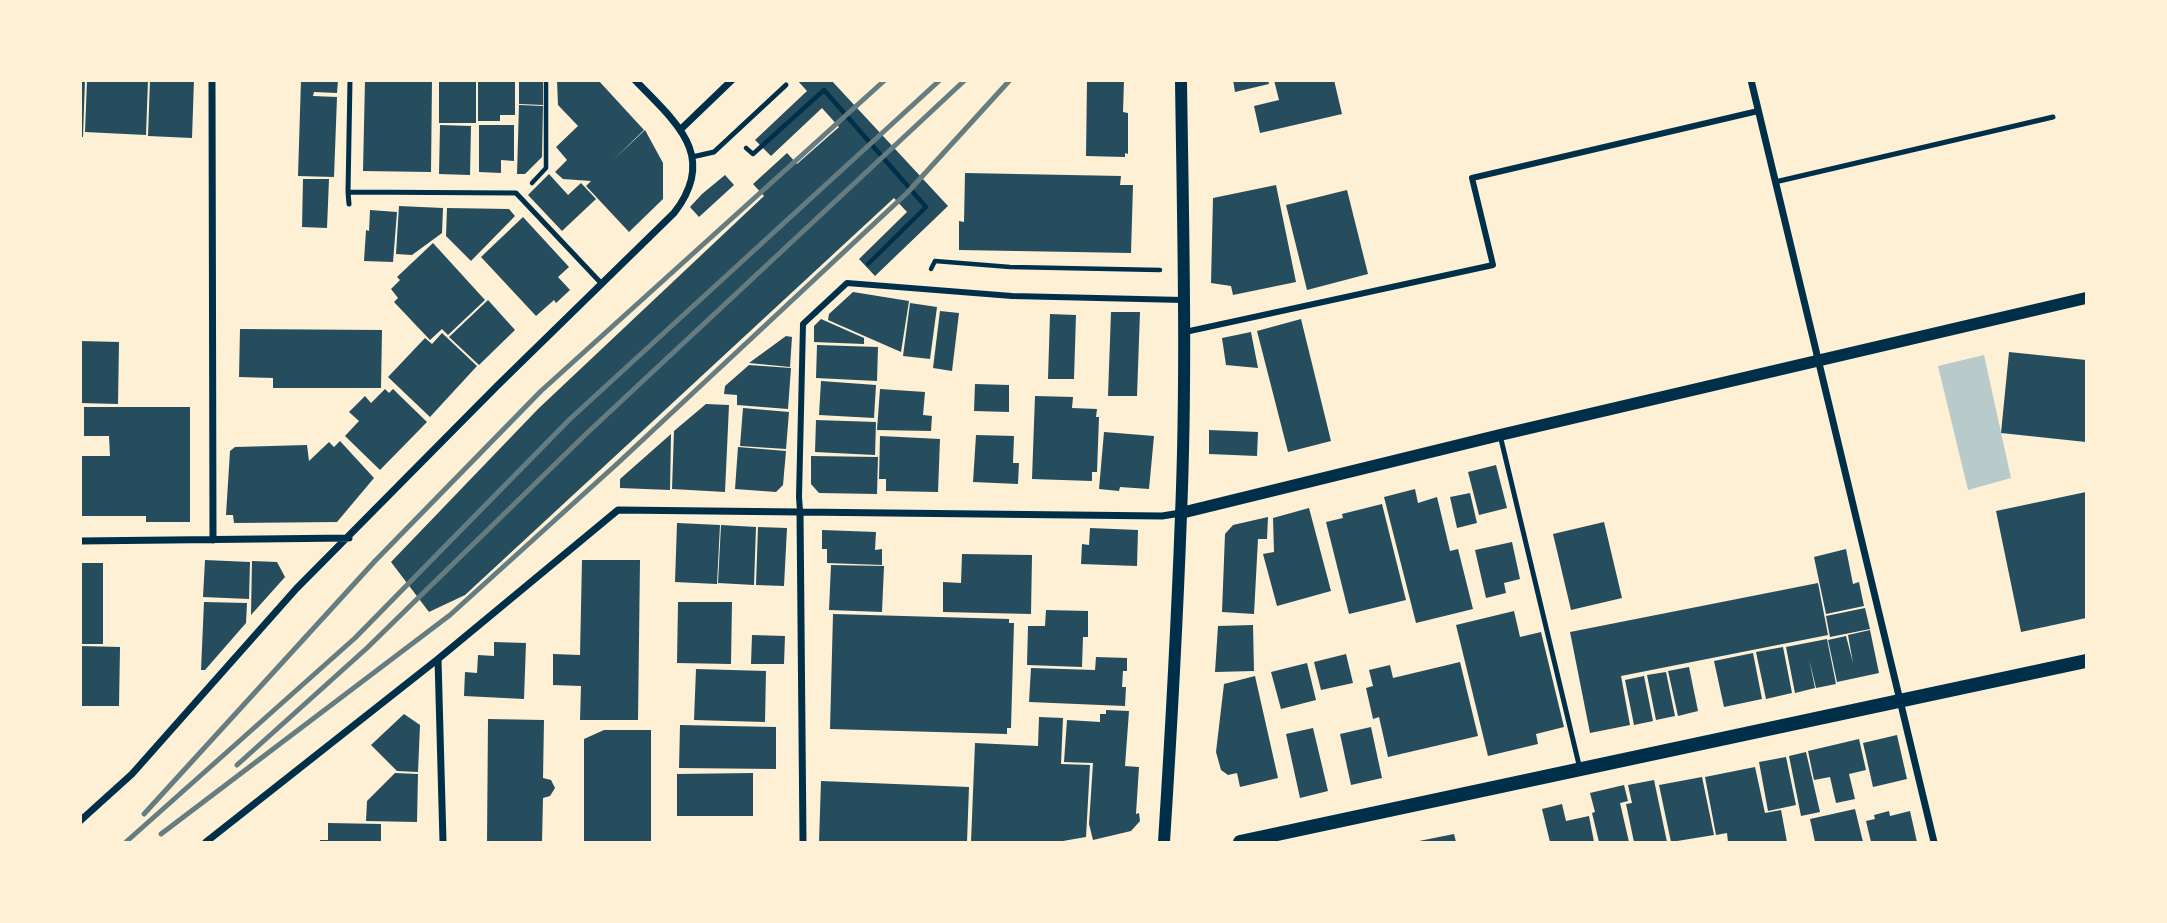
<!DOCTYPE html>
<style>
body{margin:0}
#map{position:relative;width:2167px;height:923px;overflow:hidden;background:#fdf0d5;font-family:Quicksand,sans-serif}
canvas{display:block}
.frame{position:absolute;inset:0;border:82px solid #fdf0d5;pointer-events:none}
</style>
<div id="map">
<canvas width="2167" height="923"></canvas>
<div class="frame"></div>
</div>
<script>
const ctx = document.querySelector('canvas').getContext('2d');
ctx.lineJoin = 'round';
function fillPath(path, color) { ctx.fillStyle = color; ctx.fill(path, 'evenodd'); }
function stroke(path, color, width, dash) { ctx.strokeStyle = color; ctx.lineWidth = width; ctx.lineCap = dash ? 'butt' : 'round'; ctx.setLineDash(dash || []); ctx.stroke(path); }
const green = new Path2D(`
 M1984,355L2011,478L1968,490L1938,366Z`);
const building = new Path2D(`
 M80,80H85L83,137H80Z
 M87,80H148L146,135L85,132Z
 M150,80H194L192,138L148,136Z
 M301,80H338L337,93L314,92L313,96L337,97L334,177L298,176Z
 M365,80H432L431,172L363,171Z
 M439,80H476V123H439Z
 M478,80H515V115H500V121H478Z
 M519,80H543V105L519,104Z
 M557,80H598L644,130L612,161L645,130L663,163V199L629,232L586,186L591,181L563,179L555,172L567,160L556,147L578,126L558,105Z
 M797,80H831L948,206L875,276L859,259L907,212L894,198L465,595L429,612L391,562L538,409L764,196L753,184L787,153L797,164L839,127L822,108L771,156L755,140L807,91Z
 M1087,80H1124L1123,112L1128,113V154L1125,153V157L1086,156Z
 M1233,80H1268L1269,84L1235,92Z
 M1274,80H1334L1342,114L1260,133L1254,106L1279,100Z
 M519,105L543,106L542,157L525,174H517Z
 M440,125L471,126L470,175L439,174Z
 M479,125H514V161L501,160V173L479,172Z
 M965,173L1121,176L1120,185H1133L1131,253L959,250V221L964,222Z
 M549,174L568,195L581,183L596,199L562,231L528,195Z
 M725,175L734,185L699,217L690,207L702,194Z
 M303,179H329L327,228L302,227Z
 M1276,185L1296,282L1233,295L1231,286L1211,283L1213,198Z
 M1347,190L1368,274L1307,290L1286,205Z
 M399,206L443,208L442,233L412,255L396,254Z
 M447,208L509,209L515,216L471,261L446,236Z
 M370,210L397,212L393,262L364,261L366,230L369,231Z
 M523,217L569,267L558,277L570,290L556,303L554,300L536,316L481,257Z
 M433,243L485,300L448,335L442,329L430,340L394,302L398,298L391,289L400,280L397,277Z
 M853,292L909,301L901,352L828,320L829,314Z
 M488,300L515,330L479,365L449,337Z
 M910,303L937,307L930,359L903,356Z
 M940,311L959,313L952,371L933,368Z
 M1111,312H1140L1137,396H1108Z
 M1050,314L1076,315L1074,379H1048Z
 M821,319L864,338V344L814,342V326Z
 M1301,319L1331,441L1288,452L1257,331Z
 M240,329L382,330L381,388H273V378L239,377Z
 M1251,332L1258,368L1226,365L1222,338Z
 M442,333L477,366L430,417L388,377L425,338L432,344Z
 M786,336L792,337L790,367L749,363Z
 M80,341L119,342L118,404L80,403Z
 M817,345L878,347L877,381L816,378Z
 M2009,352L2086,360V442L2001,433Z
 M749,365L791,368L788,409L737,405V395L724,394L725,386Z
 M821,381L876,385L874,418L819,415Z
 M975,384L1009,385V412L974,411Z
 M385,389L389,393L393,389L427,422L380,470L345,436L359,421L349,412L365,396L371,403Z
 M880,389L925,392L923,415L932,416L931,431L877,430Z
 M1035,396L1073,397L1072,408L1097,409L1096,417H1099L1097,472H1092V481L1032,479Z
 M706,404L729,405L725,492L672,489L674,431Z
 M84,407H190V522H146V516H80V456H110L109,436H84Z
 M743,408L789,412L786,449L740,446Z
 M816,420L876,422L875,455L815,452Z
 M1209,430L1258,432L1257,456L1209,454Z
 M1104,432L1154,436L1149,489L1120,487L1119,491L1099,489Z
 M671,434L670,490L620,488V479Z
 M976,435L1014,436L1013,463H1019L1018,484L973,482Z
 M880,436L940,439L938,492L886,491V479H879Z
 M340,441L374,478L337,522L234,523L233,515H226L230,451L235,447L307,445L309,461L329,442L334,447Z
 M738,447L786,451L783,485L776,492L735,489Z
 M811,456L878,457L877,494L819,493L811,484Z
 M1496,465L1507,508L1479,515L1468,472Z
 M1415,489L1418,503L1437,497L1450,551L1458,549L1473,609L1416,623L1384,497Z
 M2086,492V618L2021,632L1996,511Z
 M1470,493L1477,523L1457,528L1450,497Z
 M1382,504L1406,600L1349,614L1326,522L1343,518L1342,514Z
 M1309,508L1331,591L1277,606L1263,554L1274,552L1273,518Z
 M1268,517L1267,539H1258L1254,614L1222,612L1225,534L1233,525Z
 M1604,522L1622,598L1571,610L1553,534Z
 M677,523L720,525L717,584L675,582Z
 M721,525L756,527L754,585L718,583Z
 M758,527L787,528L784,586L756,585Z
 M1090,528L1138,530L1137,566L1081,564L1082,544L1089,545Z
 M822,530L876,532L875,550L882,549V565L827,563V549H822Z
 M1512,542L1520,579L1504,583L1506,593L1486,598L1475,550Z
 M1846,549L1853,584L1859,582L1864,606L1826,614L1814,557Z
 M962,554L1032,555L1031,614L943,612V582L961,583Z
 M205,560L250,562L249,599L203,597Z
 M582,560H640L638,720H580L581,686L553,685V654L580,655Z
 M252,561L277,562L285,577L251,615Z
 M80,563H103V644H80Z
 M831,565L884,566L882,612L829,610Z
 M1818,583L1828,635L1621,676L1630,725L1590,733L1570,632Z
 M204,602L247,603L246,623L205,670H201Z
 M678,602H732L731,664L677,663Z
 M1865,608L1870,629L1830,637L1826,616Z
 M1046,610L1088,611V637H1083L1082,667L1027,665L1028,626H1045Z
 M1514,611L1520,637L1541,632L1564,727L1536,734L1538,744L1488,756L1456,625Z
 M833,614L1009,619V623H1014L1011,728H1007V734L830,729Z
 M1253,625L1254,671L1215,672L1218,626Z
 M1870,630L1879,673L1837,682L1828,640L1846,636L1853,663L1848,635Z
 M752,635L785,636L784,664H751Z
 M1827,639L1836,684L1816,688L1809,659L1815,688L1795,693L1786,647Z
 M494,642L526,643L524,699L464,696L465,672L477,673L478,655L494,656Z
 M80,646L120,647L119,706H80Z
 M1783,647L1792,693L1766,699L1756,652Z
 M1753,653L1762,699L1724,707L1714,661Z
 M1346,654L1353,683L1321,690L1314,662Z
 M1096,657L1127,658V671H1123L1122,687H1126L1125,706L1029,702L1031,668L1095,670Z
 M1460,662L1478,736L1388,757L1379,717L1373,719L1366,688L1373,686L1369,670L1390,665L1393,678Z
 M1307,663L1316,700L1281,709L1271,672Z
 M1689,667L1698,711L1678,716L1668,671Z
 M696,669L766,671L765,722L694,720Z
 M1666,672L1675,716L1656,720L1647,675Z
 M1255,676L1278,778L1240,787L1237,773L1228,775L1221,770L1216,752L1224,684Z
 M1644,676L1653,721L1634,725L1625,680Z
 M1106,710L1129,711L1125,766L1139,767L1136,814L1139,813L1140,821L1131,831L1093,840L1089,824L1093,763L1064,762L1067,720L1100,722V714H1106Z
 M404,714L420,725L418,772L397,771L371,745Z
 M1039,717L1063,718L1061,764L1090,765L1086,837L1057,842H971L975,743L1038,746Z
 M488,719L544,720L543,778L551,780L555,788L550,796L543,798L542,842H487Z
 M680,725L776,727V769L679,768Z
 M1371,727L1382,778L1351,785L1340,734Z
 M1313,728L1328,791L1300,798L1286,734Z
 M604,730H651V842H584V739Z
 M1897,735L1907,779L1873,787L1863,743Z
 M1859,739L1866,770L1849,774L1855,799L1836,803L1830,777L1814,780L1808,751Z
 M1806,752L1820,812L1801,816L1789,756Z
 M1786,757L1796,805L1768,811L1759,762Z
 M1755,767L1765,813L1781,810L1787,842H1728L1727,833L1716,835L1705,777Z
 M395,773L418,774L417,822L366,821L367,801Z
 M753,773V816H677V774Z
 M1702,777L1714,835L1671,842L1659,785Z
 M1654,780L1667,842H1634L1626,804L1632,803L1628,785Z
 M821,781L969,787L967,842H819Z
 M1624,785L1628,801L1620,803L1629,842H1599L1592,813L1595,812L1590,793Z
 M1562,804L1566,821L1589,816L1594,842H1550L1542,809Z
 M1855,809L1863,842H1815L1810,819Z
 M1889,811L1890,816L1910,811L1917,842H1871L1866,821L1875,819L1874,815Z
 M328,823L381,824V842H320V840H328Z
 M1454,834L1456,842H1420L1419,841Z`);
const path = new Path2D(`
 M746,148L753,154L824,90L926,207L868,264
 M532,183L546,168V80
 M931,269L935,261L1010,267L1160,270`);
const service = new Path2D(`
 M350,80L348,192L516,193L601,283
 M692,157L714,152L786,85
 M1775,182L2053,117
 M348,192L349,204
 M1500,435L1580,769`);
const pedestrian = new Path2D(`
 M1185,332L1493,265L1472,178L1758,111
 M800,511L799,497L803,324L847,283L1012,296L1183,300`);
const minor = new Path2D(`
 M212,80L213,540
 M1751,80L1934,842
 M681,129L732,80
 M800,511L803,842
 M80,541L349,538
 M438,659L443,842
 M80,821L132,774L296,589L497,386L674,213C719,155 675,122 635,80
 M206,842L438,659L618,510L1162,516L1181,513`);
const tertiary = new Path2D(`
 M1181,513L1500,435L2086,298
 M1164,842C1171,733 1177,624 1181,515C1187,370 1183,225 1181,80`);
const secondary = new Path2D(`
 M1240,842L2086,661`);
const rail = new Path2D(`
 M237,765L367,648L586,434L965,80
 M144,814L375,561L541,391L885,80
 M161,834L450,615L618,463L907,193L1010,80
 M126,842L355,638L570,419L940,80`);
fillPath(green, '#b9caca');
fillPath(building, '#264d5e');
stroke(path, '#003049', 4.5);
stroke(service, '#003049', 5);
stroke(pedestrian, '#003049', 6);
stroke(minor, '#003049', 7);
stroke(tertiary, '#003049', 12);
stroke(secondary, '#003049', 14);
stroke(rail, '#657d81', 5);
</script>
